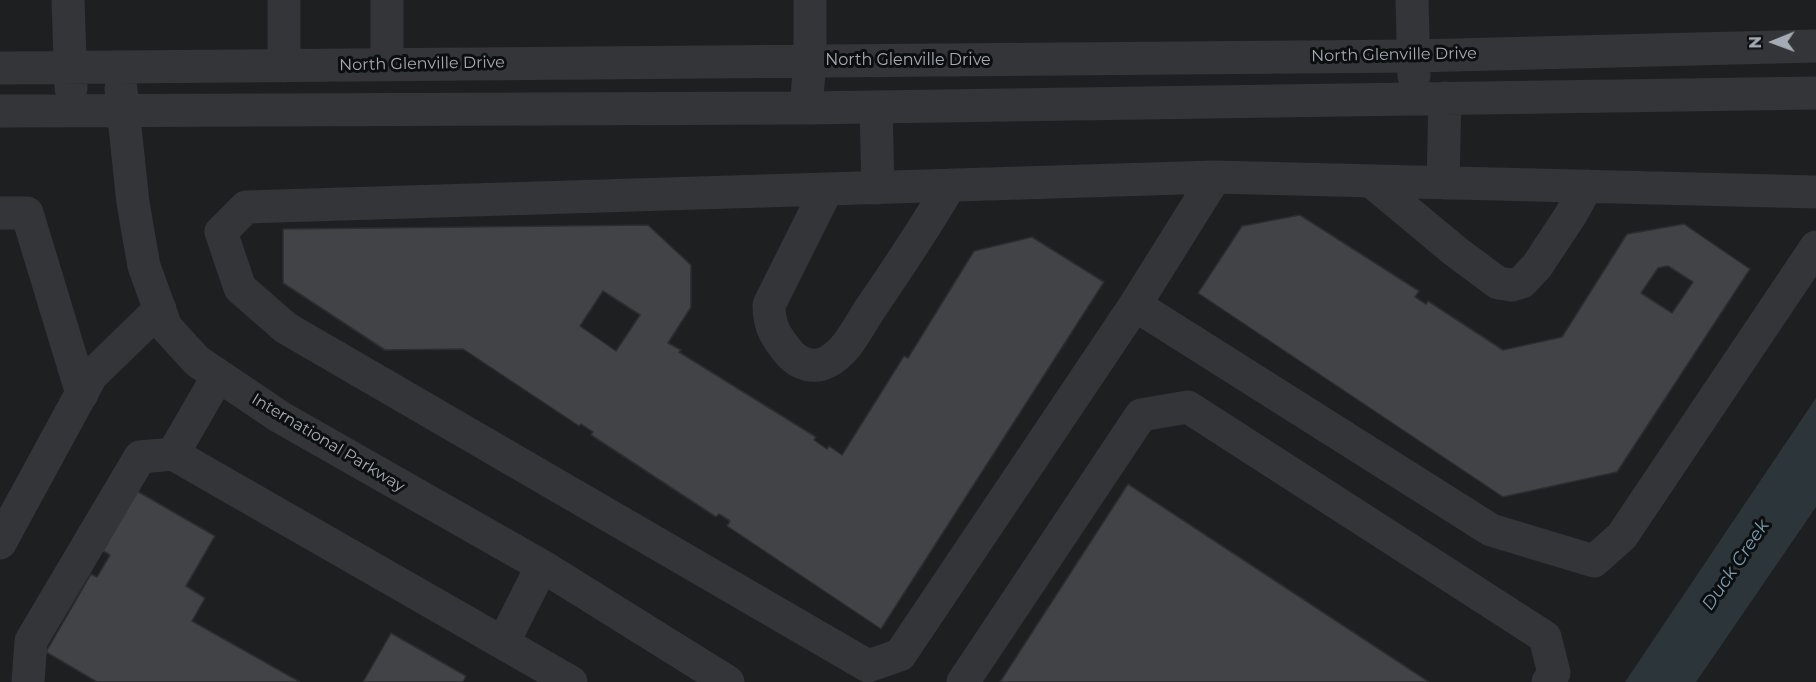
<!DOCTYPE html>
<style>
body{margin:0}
#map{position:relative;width:1816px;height:682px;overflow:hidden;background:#121314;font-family:Montserrat,sans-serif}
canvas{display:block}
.north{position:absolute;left:1744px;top:12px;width:60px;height:60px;-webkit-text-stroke:4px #0d0e0f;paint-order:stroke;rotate:269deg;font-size:16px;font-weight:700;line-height:24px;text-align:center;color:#a4abb5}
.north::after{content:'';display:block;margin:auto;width:21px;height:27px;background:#a4abb5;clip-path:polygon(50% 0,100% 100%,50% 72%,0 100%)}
</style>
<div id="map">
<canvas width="1816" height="682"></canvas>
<div class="north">N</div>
</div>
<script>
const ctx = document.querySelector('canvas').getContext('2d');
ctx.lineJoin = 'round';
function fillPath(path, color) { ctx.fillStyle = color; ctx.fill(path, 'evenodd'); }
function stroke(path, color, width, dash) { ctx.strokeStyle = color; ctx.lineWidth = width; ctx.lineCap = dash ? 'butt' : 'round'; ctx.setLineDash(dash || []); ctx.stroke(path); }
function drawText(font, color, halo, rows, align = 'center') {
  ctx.font = font + ' Montserrat,sans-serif'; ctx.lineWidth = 6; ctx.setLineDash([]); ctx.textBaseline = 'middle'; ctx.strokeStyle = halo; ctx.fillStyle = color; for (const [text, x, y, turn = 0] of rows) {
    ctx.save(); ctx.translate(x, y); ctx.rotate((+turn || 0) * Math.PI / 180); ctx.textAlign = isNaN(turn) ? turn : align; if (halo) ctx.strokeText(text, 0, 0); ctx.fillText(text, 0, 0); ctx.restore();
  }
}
const built = new Path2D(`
 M0,0H1816V682H0Z`);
const water = new Path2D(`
 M1816,398V507L1696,682H1625Z`);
const building = new Path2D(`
 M1300,215L1419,291L1415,297L1426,304L1428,301L1503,350L1562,337L1627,234L1684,224L1750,269L1617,472L1503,497L1198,293L1242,226ZM1668,266L1693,282L1672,313L1641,293L1658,268Z
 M648,225L691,265V307L668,343L681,350L679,352L816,437L814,440L827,449L829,446L842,455L904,356L908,358L974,251L1032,237L1104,282L881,629L727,526L730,521L719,514L716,517L591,435L593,432L581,424L579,426L463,349L385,350L283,283V229ZM603,291L640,315L616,351L580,326Z
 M1128,484L1429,682H1000Z
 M137,491L215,536L186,586L205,598L192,621L300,682H97L46,652L91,574L97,577L110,555L103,551Z
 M391,633L466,676L463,682H363Z`);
const minor = new Path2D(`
 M68,0L71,88
 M387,0V65
 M1412,0L1414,76
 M284,66V0
 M0,68L1414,56L1816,46
 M121,89L133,203L144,266L166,327L197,361L280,417L542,566L728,682
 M876,107L878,188
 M806,108L810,61V0
 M0,111L806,108L1816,93
 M1371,181L1455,251L1498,283L1512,285L1522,282L1537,266L1570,216L1587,186
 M1443,183L1445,98
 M827,189L769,305C769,327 776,337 790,354C799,364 814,369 827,362C847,352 858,327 870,309C898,268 925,228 950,185
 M1816,192L1215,177L246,207L221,232L240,288L286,328L868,666L900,655L1135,305L1491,530L1594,561L1622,536L1816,247
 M0,213H27L82,394
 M1135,305L1215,177
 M173,454L218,376
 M0,543L91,376L160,309
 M503,643L542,566
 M28,682L31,641L140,457L173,454L571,682
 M963,682L1141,415L1188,407L1545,637L1554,673L1548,682`);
const streetNames = [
 ["North Glenville Drive",1394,55,-1],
 ["North Glenville Drive",908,60],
 ["North Glenville Drive",422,64,-1],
 ["International Parkway",328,443,31]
];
const waterNames = [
 ["Duck Creek",1736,565,-56]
];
fillPath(built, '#1e1f21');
fillPath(water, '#2b353a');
fillPath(building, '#414347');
stroke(building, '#2c2d30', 1.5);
stroke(minor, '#333539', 33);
drawText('16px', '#a4abb5', '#0d0e0f', streetNames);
drawText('italic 18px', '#7b9db0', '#0d0e0f', waterNames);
</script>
